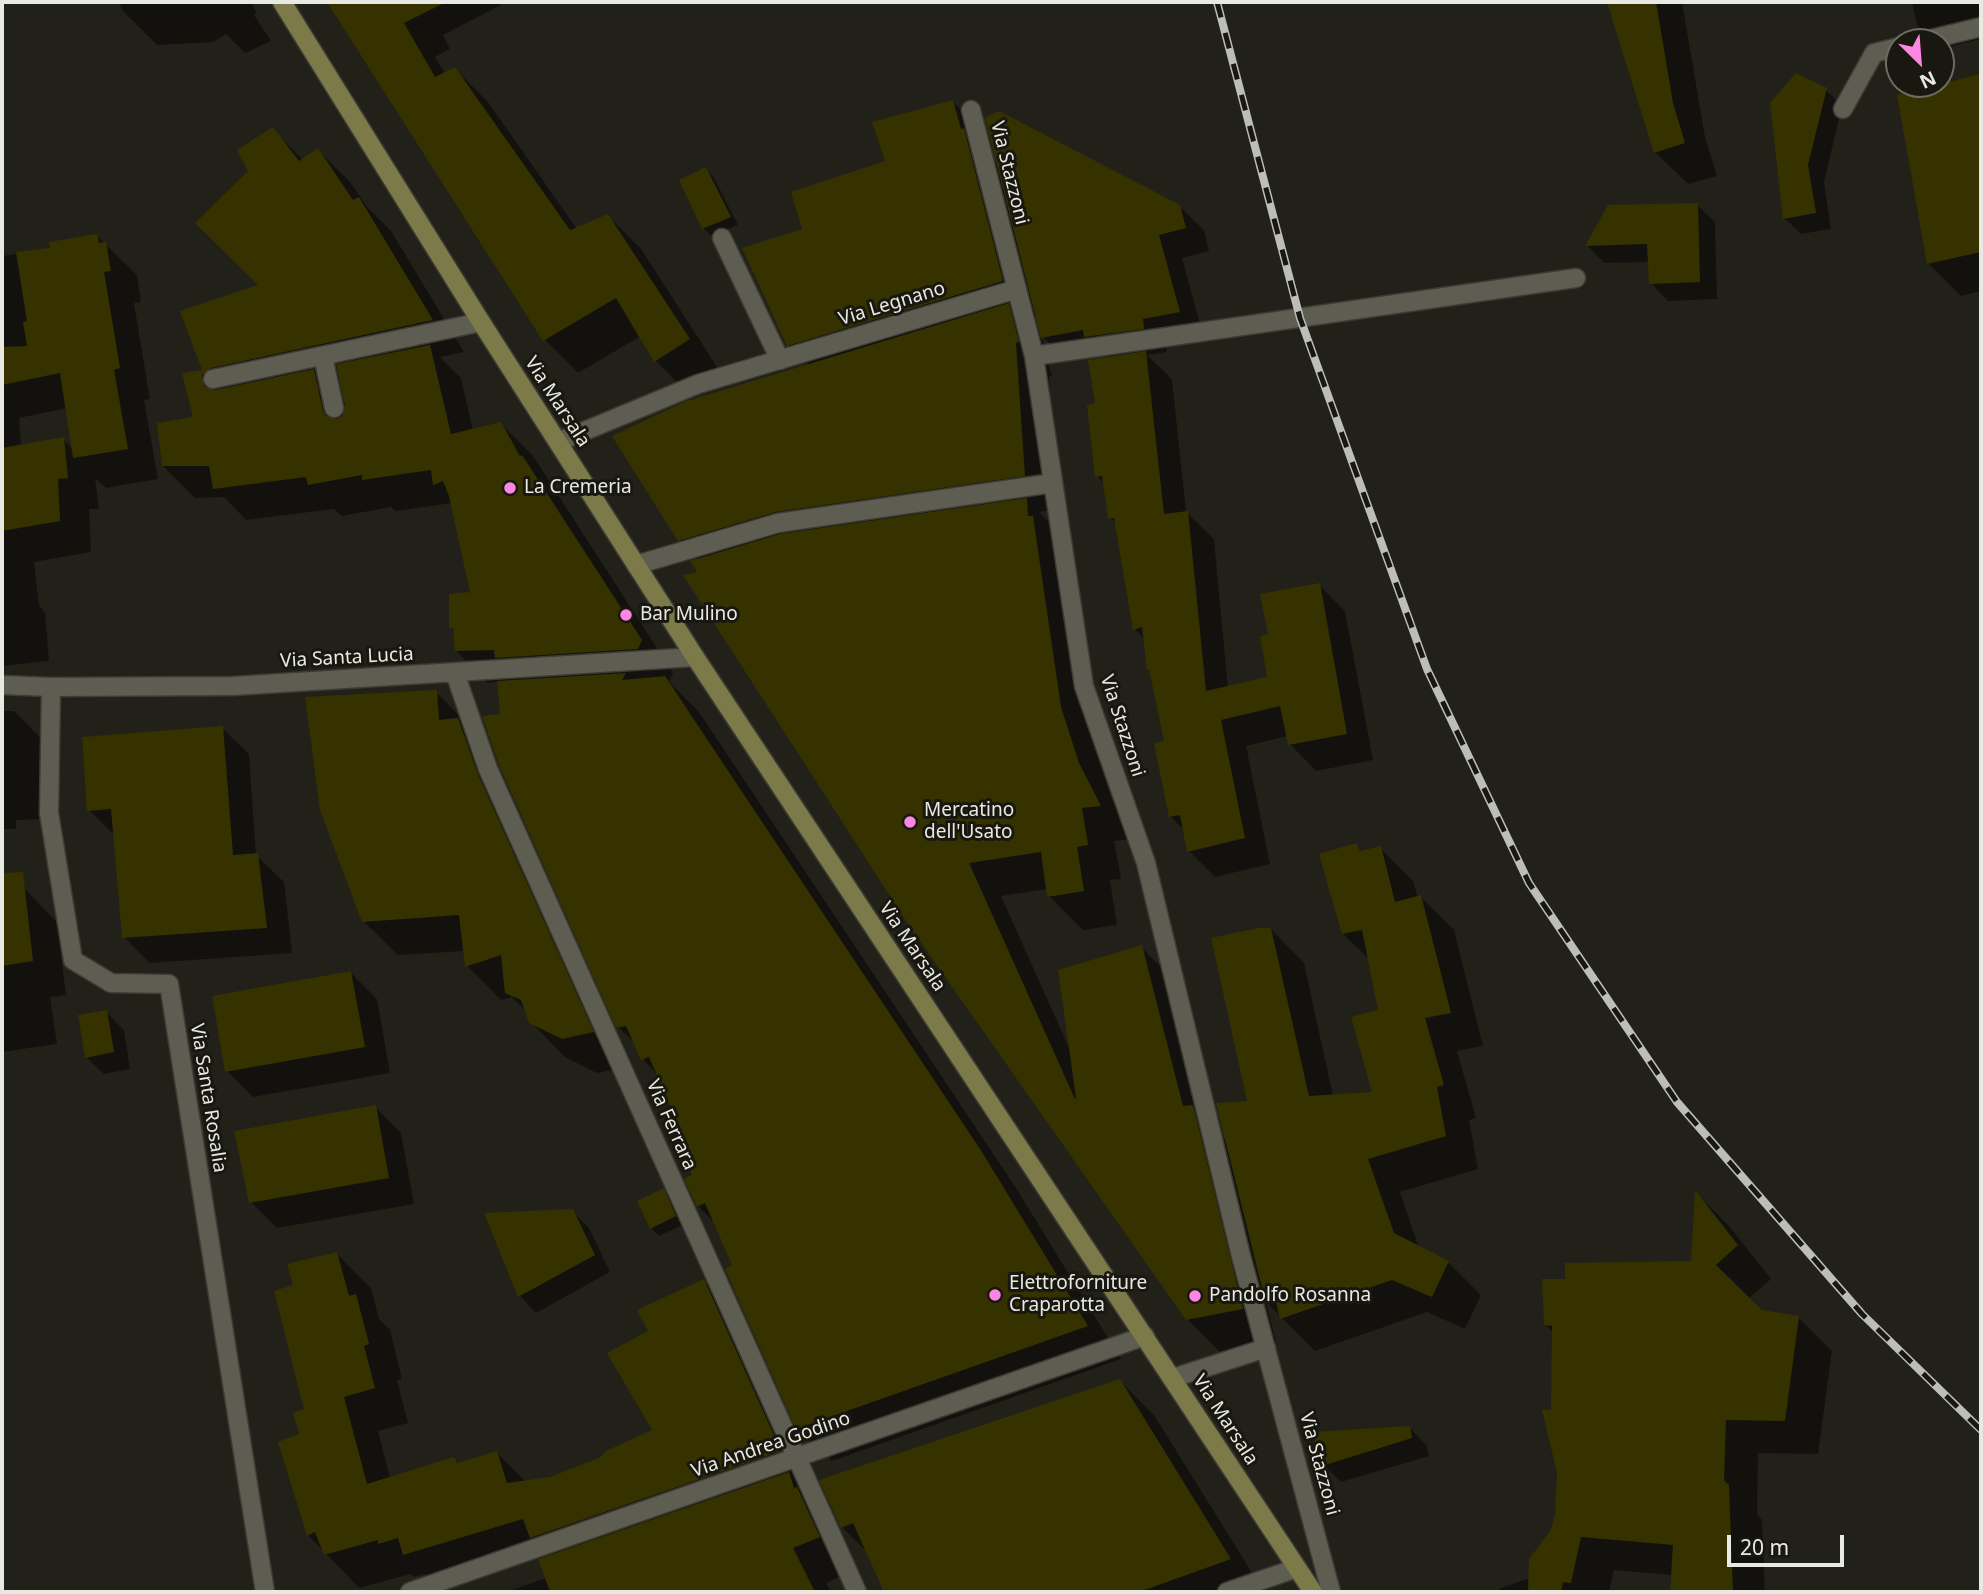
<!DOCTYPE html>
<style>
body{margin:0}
#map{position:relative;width:1983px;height:1594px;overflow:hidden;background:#222119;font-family:"Noto Sans",sans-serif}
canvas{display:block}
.frame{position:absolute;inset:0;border:4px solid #e9e9e3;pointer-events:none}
.north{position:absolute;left:1885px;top:28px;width:70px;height:70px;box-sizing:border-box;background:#181810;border:2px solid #6c6c64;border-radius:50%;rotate:155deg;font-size:19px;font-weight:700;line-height:28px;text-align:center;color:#e9e9e3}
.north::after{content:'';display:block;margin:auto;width:24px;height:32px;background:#fd86e2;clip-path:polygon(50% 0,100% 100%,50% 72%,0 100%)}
.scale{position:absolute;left:1727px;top:1535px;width:117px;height:32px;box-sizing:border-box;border:4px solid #e9e9e3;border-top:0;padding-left:9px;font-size:21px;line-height:24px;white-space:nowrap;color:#e9e9e3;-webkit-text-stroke:5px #181810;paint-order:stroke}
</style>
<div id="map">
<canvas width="1983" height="1594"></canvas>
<div class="frame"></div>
<div class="north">N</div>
<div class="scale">20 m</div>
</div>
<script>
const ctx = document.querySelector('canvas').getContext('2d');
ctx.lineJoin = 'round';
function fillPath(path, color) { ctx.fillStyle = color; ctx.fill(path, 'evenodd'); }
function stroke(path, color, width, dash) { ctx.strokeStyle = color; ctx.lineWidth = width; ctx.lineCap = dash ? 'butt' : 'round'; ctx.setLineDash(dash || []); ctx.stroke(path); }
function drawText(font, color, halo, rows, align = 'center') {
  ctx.font = font + ' "Noto Sans",sans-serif'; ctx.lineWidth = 6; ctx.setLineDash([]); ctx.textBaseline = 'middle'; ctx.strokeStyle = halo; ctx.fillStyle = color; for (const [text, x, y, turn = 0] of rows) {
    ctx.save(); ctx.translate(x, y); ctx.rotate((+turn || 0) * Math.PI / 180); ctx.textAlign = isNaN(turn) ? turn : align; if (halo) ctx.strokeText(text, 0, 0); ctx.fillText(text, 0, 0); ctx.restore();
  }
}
const shadow = new Path2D(`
 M119,2H251L257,13L254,15L271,41L245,53L226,34L214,42L157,45L123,11Z
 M329,2H499L501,5L443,35L450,49L435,57L445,74L455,69L488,102L577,229L608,216L641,249L721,373L689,394L656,361L641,336L578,373L545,340Z
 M1609,2H1682L1705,137L1717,176L1688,184L1655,152Z
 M1912,2H1981V39L1941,49V42H1934L1917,25Z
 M1981,76V291L1961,296L1928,263L1899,96Z
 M1826,90L1842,106L1824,182L1831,229L1801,234L1784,218Z
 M953,102L987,136L993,160L999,165L1179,206L1204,230L1209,251L1182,258L1203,335L1166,342L1167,352L1147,355L1172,379L1186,512L1214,539L1228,688L1269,678L1270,635L1319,585L1345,611L1373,760L1316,771L1290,744L1288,736L1246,746L1270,864L1215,877L1189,851L1185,831L1170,816L1166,743L1151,671L1148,669L1145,640L1135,629L1117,524L1110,517L1105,485L1097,476V404L1108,359L1103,354L1067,361L1043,337L1037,315L1022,320L1043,340L1052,376L1049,377L1059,509L1039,512L1060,534L1066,551L1094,743L1112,798L1133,839L1114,841L1121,879L1110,880L1117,925L1083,930L1049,896L1048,889L1001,896L1070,1050L1141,947L1175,981L1212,1127L1227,1142L1249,1102L1271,929L1304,963L1333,1096L1374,1093L1380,1011L1370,960L1343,934L1355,845L1362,852L1380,848L1413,881L1418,898L1421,897L1454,930L1483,1046L1457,1051L1476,1118L1469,1120L1478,1169L1400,1192L1419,1248L1448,1262L1481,1295L1465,1329L1427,1312L1315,1351L1266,1302L1276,1342L1221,1353L1187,1319L700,573L699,560L679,540L810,366L789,345L805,230L887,162Z
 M273,130L303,160L318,150L350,182L367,207L391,231L464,352L440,357L461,378L473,430L501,424L533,456L673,673L669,682L699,712L1016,1188L1121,1359L832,1461L798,1428L715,1223L698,1206L687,1137L660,1077L643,1059L637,1045L618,1027L502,716L499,682L488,683L456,651L455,632L451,627L472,594L452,503L396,511L391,507L342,516L334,509L246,520L224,497L195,498L163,466L195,418L185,374L204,371L261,286L250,172ZM341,378L346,404L324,382Z
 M706,169L714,178L738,225L712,236L703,228Z
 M1697,205L1715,222L1717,299L1668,301L1651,283L1650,262L1604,263L1587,245Z
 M97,236L137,275L141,302L134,303L150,399L144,400L158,479L106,488L95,478L99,509H89L91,552L34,562L39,605L45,613L49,661L2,666V256L52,249ZM67,408L73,449L63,439L21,446L19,418Z
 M436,692L470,727L471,733L492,754L511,810L627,1067L597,1073L565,1057L531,1022L527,1012L512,997L501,1000L467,966L465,951L398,955L363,921Z
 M2,711H14L48,745L53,819L16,820V829H2Z
 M222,728L249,754L256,855L284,882L292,953L150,963L124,937L115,836L89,810Z
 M24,888L57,922L66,995L50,997L57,1044L2,1052V892Z
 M351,973L377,999L390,1073L253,1097L227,1071Z
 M106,1012L124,1030L130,1069L104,1074L86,1057Z
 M375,1107L401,1133L414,1204L277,1228L251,1202Z
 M663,1191L672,1199L683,1225L659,1236L651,1228Z
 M1697,1194L1729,1226L1771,1279L1748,1299L1761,1312L1798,1317L1832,1351L1818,1454L1758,1453L1757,1515L1762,1520L1765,1592H1671L1673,1575L1614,1570L1609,1592H1498L1501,1588L1530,1578L1553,1531L1557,1514L1559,1473L1553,1412L1554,1333L1545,1324L1567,1281L1693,1263Z
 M572,1211L589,1228L610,1272L536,1313L520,1296L486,1214Z
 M337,1254L371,1288L379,1319L390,1330L402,1379L397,1380L408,1423L378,1431L390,1478L454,1459L459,1465L497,1453L526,1482L551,1479L600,1459L654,1431L650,1332L704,1281L738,1315L853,1571L826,1583L831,1592H506L546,1578L539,1558L439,1589L424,1574L414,1577L411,1574L359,1588L308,1535L301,1435L306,1410L295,1286Z
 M1120,1381L1154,1415L1264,1592H880L885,1590L868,1553L842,1527Z
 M1410,1428L1427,1446L1429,1456L1341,1482L1324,1465Z`);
const building = new Path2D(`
 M327,2H446L404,23L435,77L455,67L570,230L608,214L690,339L654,362L616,298L543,341Z
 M1607,2H1656L1673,103L1685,143L1654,153Z
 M1796,73L1827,88L1808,165L1816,213L1783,219L1770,103Z
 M1981,74V252L1927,264L1897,95Z
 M953,100L961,129L964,128L1003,281L787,346L742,248L802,229L791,192L885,161L872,122Z
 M999,111L1180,205L1186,228L1159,235L1180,312L1143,319L1144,329L1084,337L1083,330L1041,338L985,118Z
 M273,127L299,161L318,148L353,200L359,197L433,320L211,368L202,375L204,386L215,390L314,369L323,411L326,416L336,419L342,416L345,406L336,364L430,345L451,434L501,422L520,456L522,455L642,640L638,649L495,658L494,650L455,651L453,628H449V594L470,592L449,496L443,481L433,485L431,470L362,480V475L308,485L306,477L213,489L209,466H162L157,423L193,417L182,373L202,370L180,311L258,285L195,223L248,171L237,150Z
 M706,167L731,217L702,229L679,180Z
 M1698,203L1700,282L1649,284L1647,244L1585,246L1608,205Z
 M97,234L99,243L106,242L111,271L104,272L120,368L114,370L128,449L73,458L60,373L2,385V347L27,346L23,322L27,321L16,252L50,248L49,242Z
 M1009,303L1019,342L1016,343L1025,476L776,512L678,541L612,436L684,402Z
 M1146,351L1164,514L1188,511L1206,691L1267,677L1260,636L1268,634L1260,594L1320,583L1347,734L1288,745L1280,706L1221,720L1245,838L1187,852L1180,815L1169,817L1154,743L1164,741L1149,669L1147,670L1142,627L1133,630L1114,518H1108L1102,476L1095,477L1087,405L1095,403L1088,360Z
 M64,437L68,478L58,479L60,521L2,531V448Z
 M1027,498L1028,516H1033L1061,707L1079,763L1101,806L1082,808L1088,845L1077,847L1084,891L1047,897L1041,852L969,863L1075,1099L1076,1098L1058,970L1142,945L1183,1106L1193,1105L1243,1309L1186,1320L908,924L683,575L697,572L690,561L780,534Z
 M626,673L622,680L665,676L982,1152L1088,1326L796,1429L725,1269L732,1265L705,1203L697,1207L684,1179L692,1175L676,1139L684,1136L649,1057L641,1060L626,1026L616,1028L499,765L482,716L500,714L497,681Z
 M437,690L439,720L458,718L478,774L594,1032L562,1039L529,1023L521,1000L505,993L501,955L465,967L459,915L362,922L320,810L305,697Z
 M223,726L233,855L258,853L267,928L122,938L111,809L87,811L82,737Z
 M1356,843L1360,851L1381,846L1395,902L1421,895L1451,1013L1425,1018L1444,1085L1437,1087L1446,1136L1368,1159L1394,1233L1449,1261L1432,1297L1392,1280L1280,1319L1276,1302L1266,1304L1216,1103L1247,1101L1211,938L1258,928H1271L1309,1096L1372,1092L1351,1017L1378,1010L1362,930L1342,934L1319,854Z
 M23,872L33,961L2,966V873Z
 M351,971L365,1047L225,1072L212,996Z
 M107,1010L114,1052L85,1058L78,1015Z
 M376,1105L389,1178L249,1203L234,1131Z
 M664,1188L676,1216L650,1229L637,1201Z
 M1695,1190L1738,1245L1716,1265L1762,1310L1799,1316L1785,1421L1726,1420L1724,1480L1729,1485L1733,1592H1670L1673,1545L1581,1537L1571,1583L1563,1582L1561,1592H1528L1529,1559L1551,1530L1555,1514L1557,1473L1542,1410H1551L1552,1326L1544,1325L1542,1279H1565V1263L1691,1261Z
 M573,1209L595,1255L518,1297L484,1213Z
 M337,1252L349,1296L356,1294L369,1344L364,1346L375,1388L344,1397L367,1484L454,1457L457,1463L497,1451L507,1483L550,1477L599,1458L608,1450L652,1430L607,1353L648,1331L637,1310L704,1279L781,1451L530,1538L523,1519L403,1555L398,1538L378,1544V1540L324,1555L315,1532L307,1536L278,1442L299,1434L293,1413L304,1409L274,1291L293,1285L287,1264Z
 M1120,1379L1231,1559L1139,1592H884L853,1523L841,1528L819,1480Z
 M1410,1426L1412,1438L1322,1466L1312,1432Z
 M789,1472L794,1488L797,1487L820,1537L793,1548L815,1592H550L538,1559Z`);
const street = new Path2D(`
 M1919,42L1981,27
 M1843,109L1874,53L1899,47
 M971,110L1034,356L1084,686L1146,863L1241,1256L1331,1592
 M722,238L780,360
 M323,356L334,408
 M1034,356L1576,278
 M213,379L481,322
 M558,442L698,384L1017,289
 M636,565L778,523L1053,483
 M455,673L488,769L857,1592
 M2,685L51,687L233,686L695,657
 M51,687L49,813L73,960L111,983L169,984L265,1592
 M1173,1378L1266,1348
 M410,1592L1145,1336
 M1227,1592L1297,1568`);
const secondary = new Path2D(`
 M282,2L481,322L695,657L1313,1592`);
const rail = new Path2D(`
 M1217,2L1300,318L1427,669L1529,883L1677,1102L1862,1314L1981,1430`);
const markers = [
 [510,488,7,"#fd86e2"],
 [626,615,7,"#fd86e2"],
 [910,822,7,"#fd86e2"],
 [995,1295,7,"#fd86e2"],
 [1195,1296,7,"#fd86e2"]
];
const streetNames = [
 ["Via Stazzoni",1009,173,76],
 ["Via Legnano",892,304,-17],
 ["Via Marsala",557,402,57],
 ["Via Santa Lucia",347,658,-3],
 ["Via Stazzoni",1122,726,72],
 ["Via Marsala",912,947,56],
 ["Via Santa Rosalia",208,1098,81],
 ["Via Ferrara",671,1125,66],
 ["Via Marsala",1225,1420,57],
 ["Via Andrea Godino",771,1445,-19],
 ["Via Stazzoni",1319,1464,75]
];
const poiNames = [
 ["La Cremeria",524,488],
 ["Bar Mulino",640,615],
 ["Mercatino",924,811],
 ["dell'Usato",924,833],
 ["Elettroforniture",1009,1284],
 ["Craparotta",1009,1306],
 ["Pandolfo Rosanna",1209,1296]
];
fillPath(shadow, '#0007');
fillPath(building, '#353200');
stroke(street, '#3c3c35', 21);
stroke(secondary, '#3c3c35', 21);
stroke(street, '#5d5d52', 18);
stroke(secondary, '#7c7a49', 18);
stroke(rail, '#bebeb8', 8);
stroke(rail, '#181810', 5, [16]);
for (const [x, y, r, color] of markers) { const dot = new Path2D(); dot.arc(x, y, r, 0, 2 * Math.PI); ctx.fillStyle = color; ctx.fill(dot); stroke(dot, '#181810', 2.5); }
drawText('19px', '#e9e9e3', '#181810', streetNames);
drawText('19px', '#e9e9e3', '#181810', poiNames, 'left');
</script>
